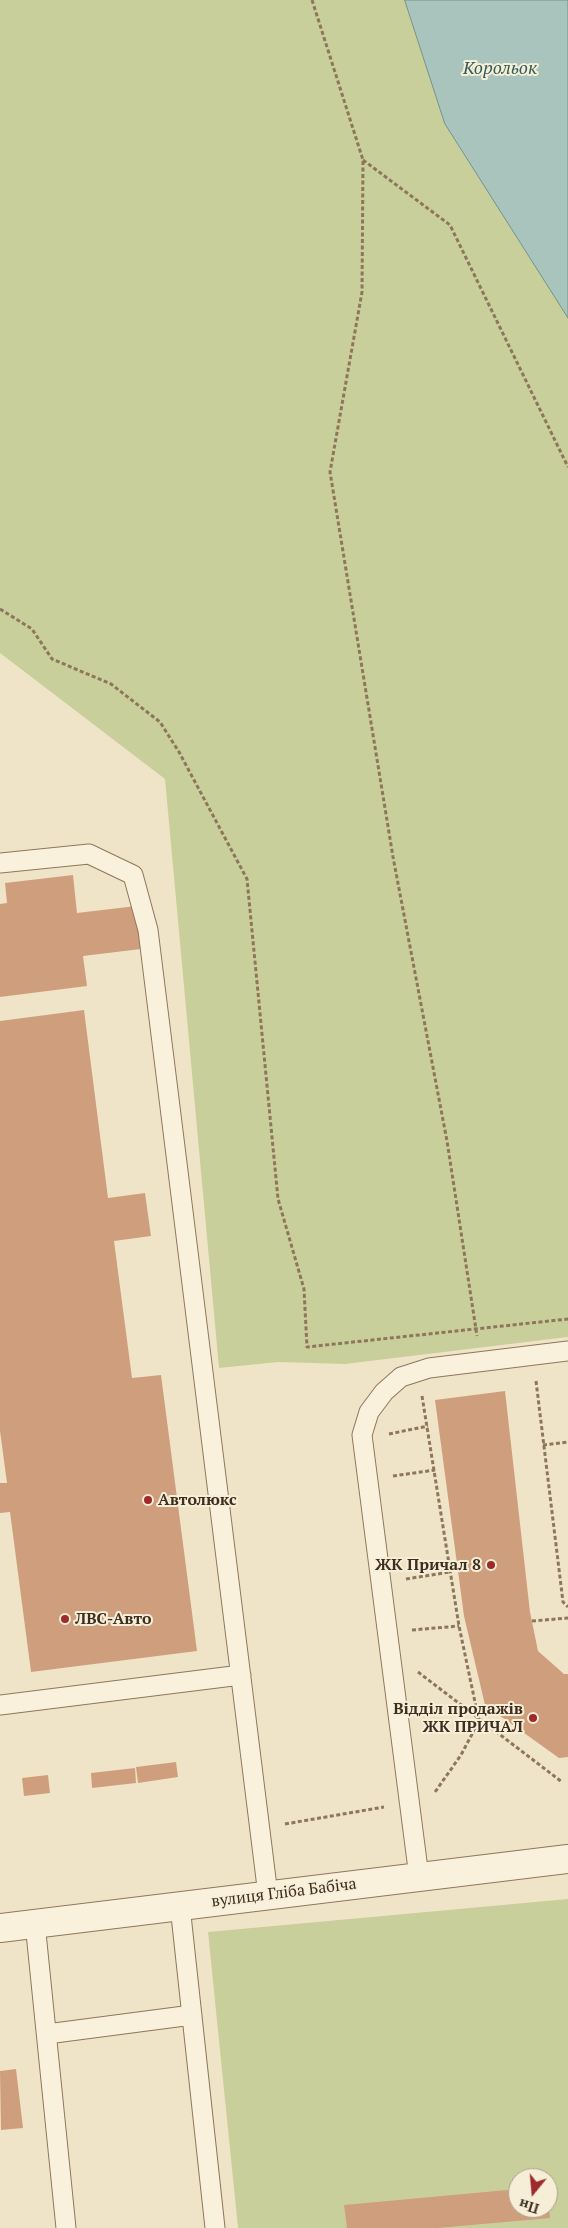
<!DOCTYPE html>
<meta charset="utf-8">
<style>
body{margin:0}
#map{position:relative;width:568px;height:2228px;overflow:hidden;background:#f0e4c8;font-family:"PT Serif",serif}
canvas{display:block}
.north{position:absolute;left:508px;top:2168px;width:50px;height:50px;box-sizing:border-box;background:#f7eed8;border:1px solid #ada18e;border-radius:50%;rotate:197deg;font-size:14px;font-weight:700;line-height:20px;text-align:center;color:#3d2e20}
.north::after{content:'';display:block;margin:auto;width:18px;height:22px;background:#9e2a2b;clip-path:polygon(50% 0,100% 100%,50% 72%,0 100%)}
</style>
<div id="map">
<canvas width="568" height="2228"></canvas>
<div class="north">Пн</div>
</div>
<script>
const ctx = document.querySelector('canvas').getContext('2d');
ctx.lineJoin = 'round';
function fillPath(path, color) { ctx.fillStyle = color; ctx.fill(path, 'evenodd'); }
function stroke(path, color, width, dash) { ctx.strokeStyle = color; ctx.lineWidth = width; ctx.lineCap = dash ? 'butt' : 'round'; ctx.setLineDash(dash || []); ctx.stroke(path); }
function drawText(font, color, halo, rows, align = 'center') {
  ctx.font = font + ' "PT Serif",serif'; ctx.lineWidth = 4; ctx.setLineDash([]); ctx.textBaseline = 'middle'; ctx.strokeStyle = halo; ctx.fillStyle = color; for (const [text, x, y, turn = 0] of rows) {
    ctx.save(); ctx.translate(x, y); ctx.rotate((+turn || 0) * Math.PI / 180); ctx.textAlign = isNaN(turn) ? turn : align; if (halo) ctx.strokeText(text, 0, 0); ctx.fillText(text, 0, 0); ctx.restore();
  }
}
const green = new Path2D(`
 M0,0H405L445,124L568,318V1337L345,1364L279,1362L219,1368L165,779L0,653Z
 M568,1899V2228H238L208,1932ZM518,2178H548V2208H518Z`);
const water = new Path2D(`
 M405,0H568V318L445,124Z`);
const building = new Path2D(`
 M73,875L77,913L136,906L141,949L83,956L87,986L0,997V904L7,903L5,883Z
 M84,1010L108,1198L145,1193L151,1236L114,1241L132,1378L161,1375L197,1651L31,1672L10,1512L0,1513V1483H7L0,1431V1021Z
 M505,1391L530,1612L538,1651L564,1674H568V1757L559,1758L485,1705L464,1616L435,1400Z
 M176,1762L178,1777L138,1783L136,1767Z
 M135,1768L136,1783L92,1788L91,1773Z
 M48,1775L50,1793L24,1796L22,1778Z
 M16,2069L23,2128L1,2130L0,2071Z
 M518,2189V2208H549L550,2218L438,2228H347L344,2205Z`);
const path = new Path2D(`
 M312,0L363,160L362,292L330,472L393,857L447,1141L477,1336
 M363,160L450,225L568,467
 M0,609L32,629L52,659L111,684L160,722L179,752L247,879L278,1199L304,1289L307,1347L568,1319
 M536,1381L563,1602L568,1607
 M422,1396L459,1626L479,1721L461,1755L435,1792
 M389,1434L428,1426
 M543,1445L568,1442
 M393,1476L435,1470
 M406,1579L450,1572
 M532,1621L568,1618
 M412,1630L459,1626
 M418,1672L562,1782
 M285,1824L384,1807`);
const service = new Path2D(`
 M0,863L89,854L133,875L148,930L268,1895
 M0,1705L241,1675
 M419,1877L362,1435L369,1412L384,1392L401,1377L429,1368L568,1351
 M180,1906L215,2228
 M35,1923L66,2228
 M47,2034L192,2015`);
const minor = new Path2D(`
 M0,1928L568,1859`);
const markers = [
 [148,1500,5,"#9e2a2b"],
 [491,1565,5,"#9e2a2b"],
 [65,1619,5,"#9e2a2b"],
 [533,1718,5,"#9e2a2b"]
];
const poiNames = [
 ["Автолюкс",158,1500],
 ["ЖК Причал 8",481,1565,"right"],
 ["ЛВС-Авто",75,1619],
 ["Відділ продажів",523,1709,"right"],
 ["ЖК ПРИЧАЛ",523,1727,"right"]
];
const streetNames = [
 ["вулиця Гліба Бабіча",284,1893,-7]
];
const waterNames = [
 ["Корольок",500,69]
];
fillPath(green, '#c9cf9b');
fillPath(water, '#a9c4bc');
stroke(water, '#6f938a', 1);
fillPath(building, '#cf9f7d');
stroke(service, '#8d765c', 21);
stroke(minor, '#8d765c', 30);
stroke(path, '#8d765c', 3, [4, 2.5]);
stroke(service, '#faf1dc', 19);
stroke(minor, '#faf1dc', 28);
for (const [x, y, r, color] of markers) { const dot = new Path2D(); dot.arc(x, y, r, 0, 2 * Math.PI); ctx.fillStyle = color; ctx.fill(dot); stroke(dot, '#f7eed8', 2); }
drawText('bold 16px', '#3d2e20', '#f7eed8', poiNames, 'left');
drawText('16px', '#3d2e20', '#f7eed8', streetNames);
drawText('italic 18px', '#2f5d5a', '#f7eed8', waterNames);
</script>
